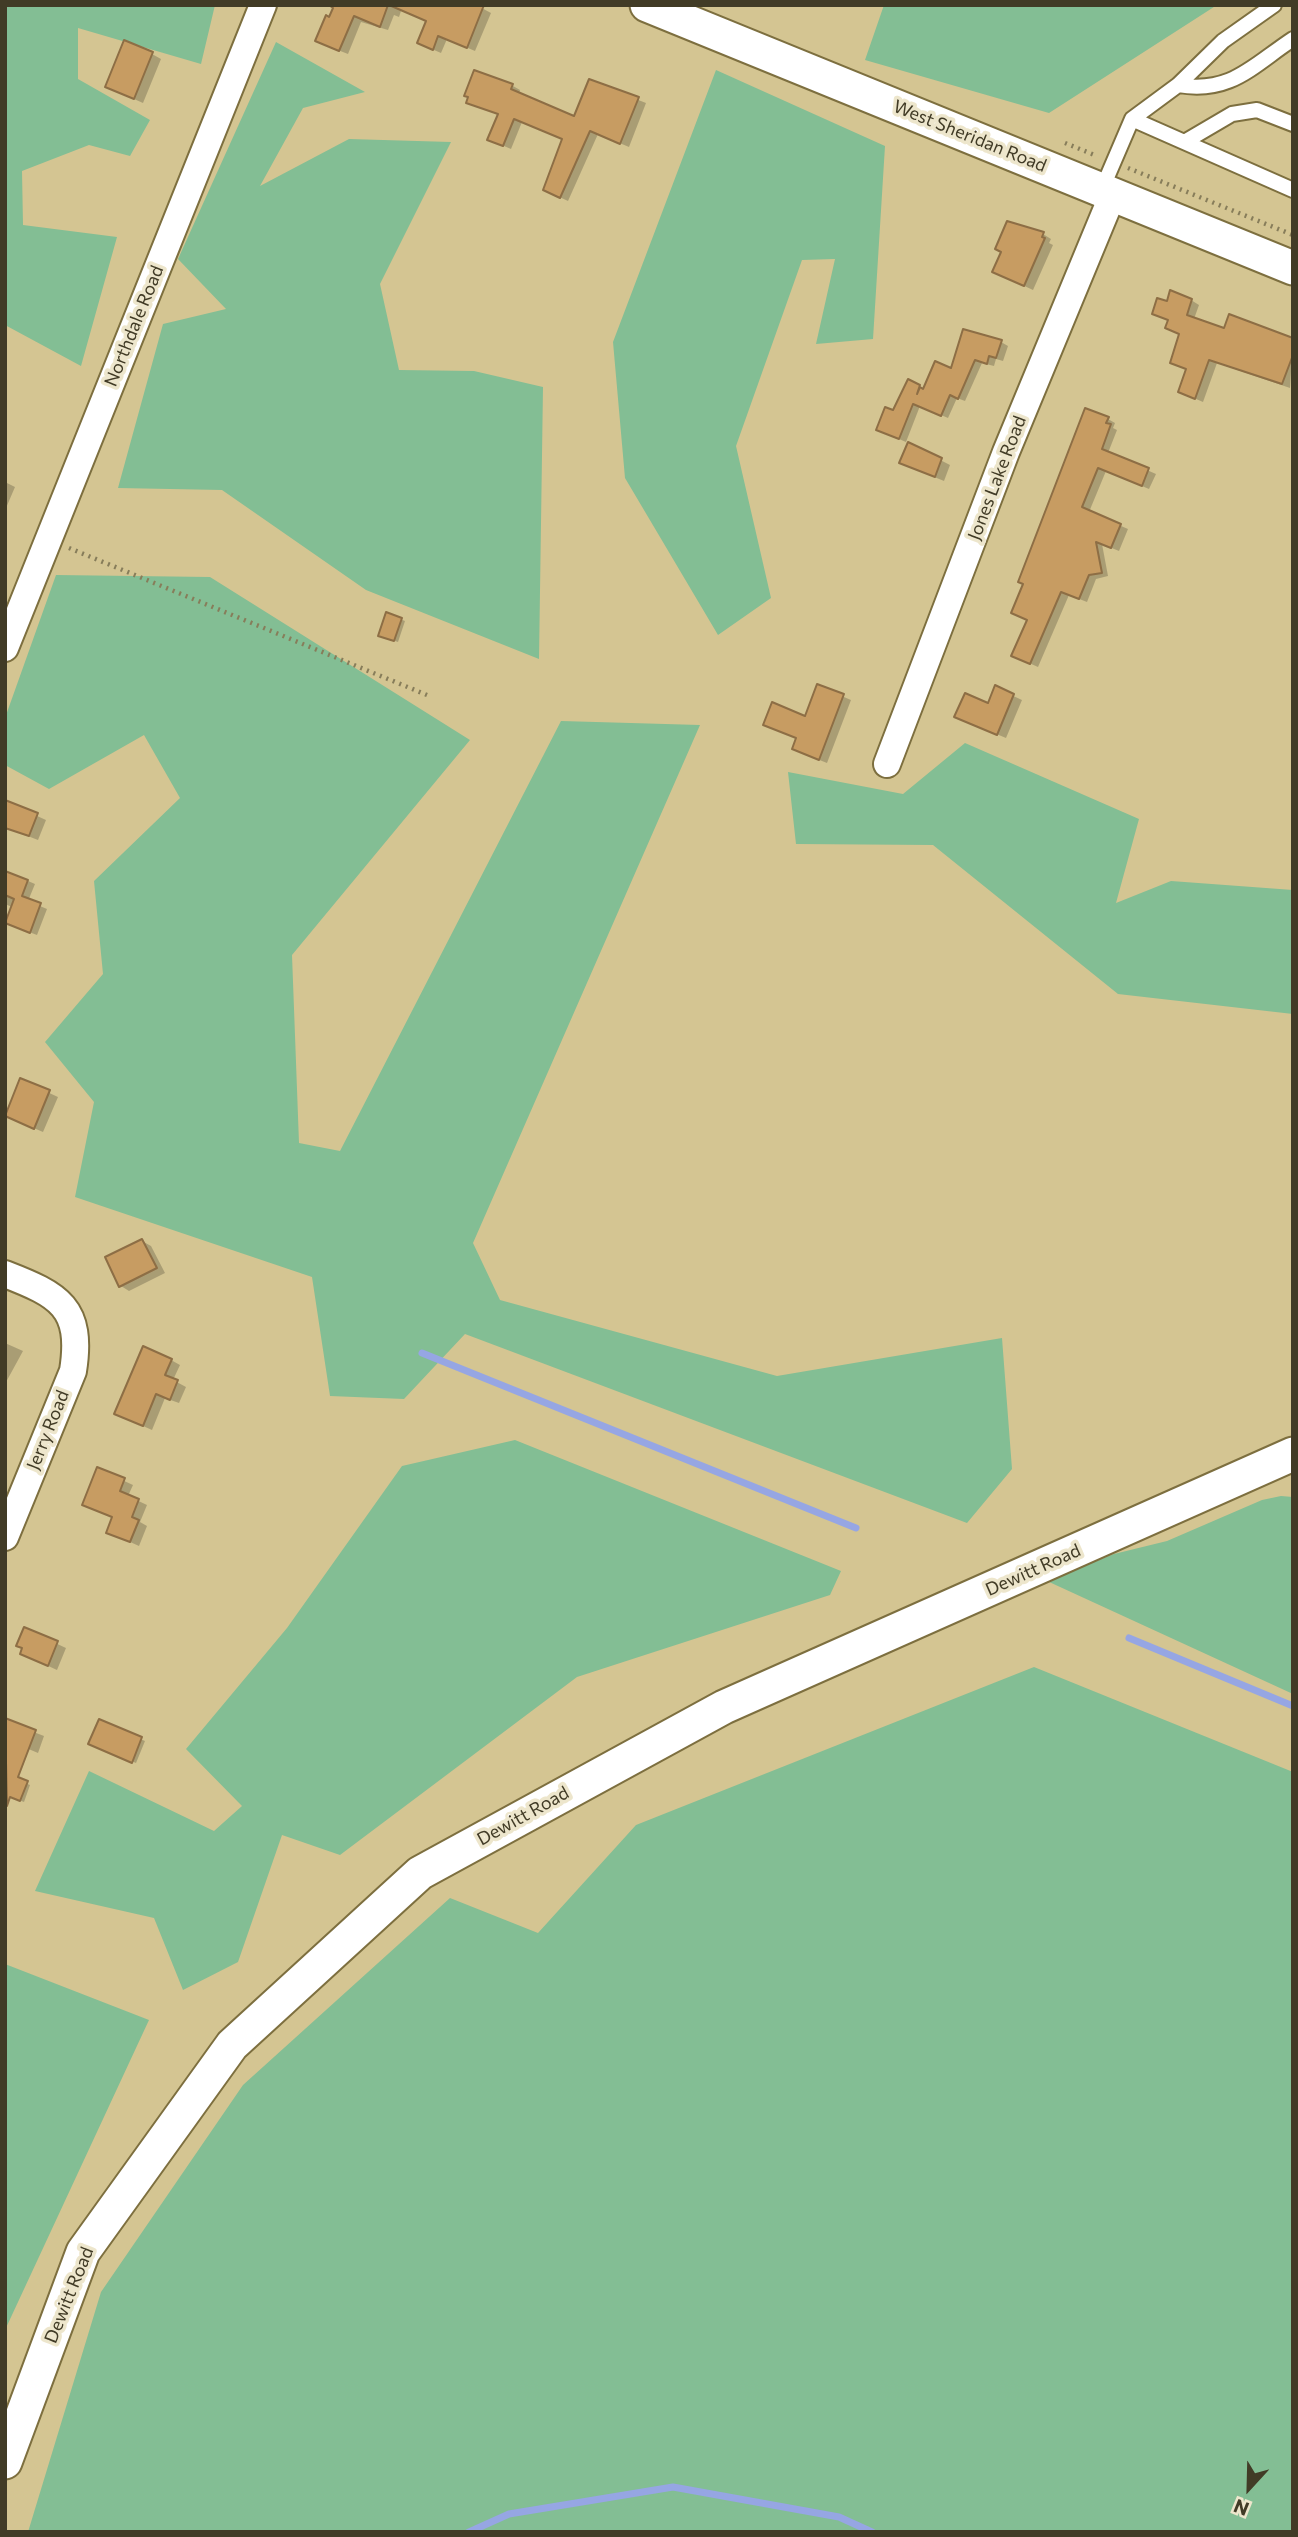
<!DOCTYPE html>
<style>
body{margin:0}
#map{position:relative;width:1298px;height:2537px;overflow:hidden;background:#d4c592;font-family:Commissioner,sans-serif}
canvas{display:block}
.frame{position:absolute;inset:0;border:7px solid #413b26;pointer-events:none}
.north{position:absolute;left:1214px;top:2453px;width:70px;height:70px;-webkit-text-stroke:5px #ede6cc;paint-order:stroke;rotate:202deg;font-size:19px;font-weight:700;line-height:28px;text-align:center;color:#413b26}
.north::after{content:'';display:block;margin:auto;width:24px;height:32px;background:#413b26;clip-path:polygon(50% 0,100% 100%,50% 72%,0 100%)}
</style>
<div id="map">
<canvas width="1298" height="2537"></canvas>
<div class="frame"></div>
<div class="north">N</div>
</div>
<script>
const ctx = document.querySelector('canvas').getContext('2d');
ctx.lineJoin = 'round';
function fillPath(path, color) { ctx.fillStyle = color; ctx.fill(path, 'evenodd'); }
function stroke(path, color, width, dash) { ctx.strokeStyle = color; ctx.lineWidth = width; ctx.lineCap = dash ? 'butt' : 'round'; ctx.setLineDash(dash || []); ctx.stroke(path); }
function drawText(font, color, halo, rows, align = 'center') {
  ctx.font = font + ' Commissioner,sans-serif'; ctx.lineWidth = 7; ctx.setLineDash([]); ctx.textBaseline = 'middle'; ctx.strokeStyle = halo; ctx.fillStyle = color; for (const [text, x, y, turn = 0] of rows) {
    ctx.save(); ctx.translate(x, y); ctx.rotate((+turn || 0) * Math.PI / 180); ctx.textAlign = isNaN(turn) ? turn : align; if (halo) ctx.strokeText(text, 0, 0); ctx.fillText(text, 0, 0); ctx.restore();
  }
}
const green = new Path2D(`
 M5,5H215L201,64L78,28V79L150,120L130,156L89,145L22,171L23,225L117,237L81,366L5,325Z
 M884,5H1217L1049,113L865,60Z
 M276,42L365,92L303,108L260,186L349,139L451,142L380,284L399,370L474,371L543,387L539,659L366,590L222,490L118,488L163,324L226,309L178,259Z
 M716,70L885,146L873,339L816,344L835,259L802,260L736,446L771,598L718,635L625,478L613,342Z
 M56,575L210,577L470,740L292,955L299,1143L340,1151L561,721L700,725L473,1243L500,1300L777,1376L1002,1338L1012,1469L967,1523L465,1334L404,1399L330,1396L312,1277L75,1197L94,1102L45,1042L103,974L94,881L180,798L144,735L49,789L5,765V718Z
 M965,743L1139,819L1116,903L1171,881L1293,890V1014L1118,994L933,845L796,844L788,772L903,794Z
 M515,1440L841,1571L830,1595L577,1677L340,1855L282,1835L238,1962L183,1990L154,1918L35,1891L89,1771L214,1831L242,1806L186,1749L287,1628L402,1466Z
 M1281,1496L1293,1497V1694L1047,1581L1114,1554L1167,1541L1262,1500Z
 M1034,1667L1293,1772V2532H28L101,2292L243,2085L450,1898L538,1933L636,1825Z
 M5,1964L149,2020L5,2330Z`);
const shadow = new Path2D(`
 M336,5H476L491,13L475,51L447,39L441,53L427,47V21L401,11L399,17L394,15L388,30L361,22L348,54L325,45Z
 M152,54L161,59L143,103L107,87Z
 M475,72L513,86L520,90L519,94L574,118L590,81L646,103L629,147L598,134L568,201L553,194L564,139L522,122L511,149L497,143L499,115L476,106Z
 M1043,234L1051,239L1049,243L1053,245L1033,290L1003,276Z
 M1191,300L1199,305L1194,319L1225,330L1293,340L1290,388L1217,363L1203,402L1180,392L1188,370L1172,363L1181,334L1167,328L1169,321L1154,313L1168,303Z
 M1001,342L1008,346L1003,361L996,359L994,366L982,363L965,401L957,398L948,418L920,406L906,442L878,430L894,412L909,381L925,389Z
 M1108,419L1115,423L1113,428L1117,430L1108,453L1156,474L1149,489L1106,471L1089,512L1128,529L1119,551L1102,544L1108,576L1096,579L1087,602L1069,595L1038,667L1020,659L1029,620L1013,612Z
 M909,444L950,465L944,481L910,467Z
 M5,482L15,487L6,508H5Z
 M387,614L405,621L398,642L383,637Z
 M818,686L851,700L827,763L802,753L798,739L773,729L806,718Z
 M996,688L1022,700L1006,738L965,721L989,705Z
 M6,802L46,820L38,840L7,828Z
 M5,871L35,884L28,901L47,909L37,935L13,926L12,907L5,904Z
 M21,1080L58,1097L43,1132L15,1120Z
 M142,1241L151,1246L165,1273L129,1291L121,1286Z
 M5,1343L23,1351L5,1384Z
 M171,1360L180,1365L173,1380L186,1387L179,1403L165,1398L152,1430L125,1418Z
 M98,1469L133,1485L128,1496L147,1505L140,1522L147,1526L139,1546L108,1532L114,1518L84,1504Z
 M25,1629L66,1648L57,1670L22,1654Z
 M5,1721L44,1736L38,1753L5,1739Z
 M99,1721L145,1741L136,1763L94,1745Z
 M5,1775L30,1785L24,1802L5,1795Z`);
const stream = new Path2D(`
 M422,1353L856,1528
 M1129,1638L1293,1706
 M469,2532L509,2514L673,2487L839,2517L872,2532`);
const building = new Path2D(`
 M329,5H388L380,27L354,16L339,51L315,41L326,15L329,17L333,8Z
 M389,5H484L467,48L438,36L433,50L417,43L426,21Z
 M124,40L153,52L134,99L105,87Z
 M474,70L513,84L511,89L574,116L589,79L639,97L620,144L590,131L560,198L543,190L562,139L514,119L503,146L487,140L498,114L466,103L468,97L464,96Z
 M1007,221L1044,232L1042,237L1045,238L1024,286L992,272L1001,252L995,249Z
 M1170,290L1192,299L1187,315L1224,328L1229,314L1293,338V355L1282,384L1209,360L1195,399L1178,392L1186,369L1170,363L1179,334L1165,328L1168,320L1152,314L1157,298L1167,301Z
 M963,329L1002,340L996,358L989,356L987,364L975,360L958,399L950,395L941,416L913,404L899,439L876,430L885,407L893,410L908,379L920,385L917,394L920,387L923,389L935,361L951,368Z
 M1085,408L1109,417L1106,423L1111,424L1102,449L1149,468L1142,486L1098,468L1082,507L1121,524L1111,548L1096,542L1102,573L1089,575L1079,599L1061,592L1030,664L1011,656L1027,620L1011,613L1023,584L1018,582Z
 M908,442L942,458L935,477L899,463Z
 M386,612L402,618L394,641L378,636Z
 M817,684L844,694L819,760L792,749L796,738L763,725L772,702L805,716Z
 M995,685L1014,694L997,735L954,717L965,693L988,703Z
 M5,800L38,813L29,836L5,828Z
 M5,871L28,880L22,896L41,903L30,933L5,923L14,899L5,895Z
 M20,1078L50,1090L34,1129L5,1116Z
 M142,1239L157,1268L119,1287L105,1257Z
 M143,1346L172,1359L165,1375L178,1380L170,1400L156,1394L143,1426L114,1414Z
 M97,1467L125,1478L120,1491L139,1499L132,1517L139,1520L130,1542L106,1533L112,1517L82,1505Z
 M24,1627L58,1641L48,1666L20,1654L22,1648L16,1646Z
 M5,1718L36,1730L18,1777L28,1781L20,1801L10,1797L7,1806Z
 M99,1719L142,1737L132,1763L88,1744Z`);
const path = new Path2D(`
 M1065,143L1097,156
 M1128,168L1293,235
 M69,548L427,695`);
const service = new Path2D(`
 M1178,85C1231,94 1252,66 1293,39
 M1132,119L1293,190
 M1186,141L1232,114L1257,110L1293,124
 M1102,189L1132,119L1178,85L1223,41L1274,5`);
const minor = new Path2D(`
 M5,648L263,5
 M887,764L1006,452L1113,194
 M5,1274C59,1295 83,1307 73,1371L5,1537`);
const tertiary = new Path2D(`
 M647,5L1293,268
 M5,2462L83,2252L232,2045L420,1873L724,1707L1293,1454`);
const streetNames = [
 ["West Sheridan Road",970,136,22],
 ["Northdale Road",134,326,-68],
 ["Jones Lake Road",997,478,-69],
 ["Jerry Road",48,1430,-68],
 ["Dewitt Road",1033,1570,-24],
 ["Dewitt Road",523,1816,-29],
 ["Dewitt Road",69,2295,-68]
];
fillPath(green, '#83be94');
fillPath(shadow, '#0003');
stroke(stream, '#96a6e3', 7);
fillPath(building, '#c79c62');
stroke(building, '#8d6e45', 2);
stroke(service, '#7d6f3f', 18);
stroke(minor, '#7d6f3f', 30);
stroke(tertiary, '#7d6f3f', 37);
stroke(path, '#877d5a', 4.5, [2, 5]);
stroke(service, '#fff', 14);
stroke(minor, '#fff', 26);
stroke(tertiary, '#fff', 33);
drawText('18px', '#413b26', '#ede6cc', streetNames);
</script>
